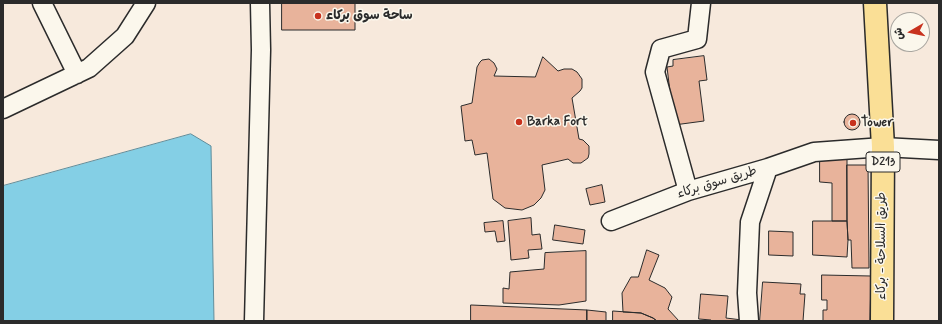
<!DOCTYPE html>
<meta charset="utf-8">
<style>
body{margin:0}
#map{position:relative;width:942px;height:324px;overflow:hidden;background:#f7e9dc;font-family:Mynerve,"Playpen Sans Arabic",sans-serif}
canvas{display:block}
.frame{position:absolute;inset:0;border:4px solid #2b2b2b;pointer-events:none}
.north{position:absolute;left:890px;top:12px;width:40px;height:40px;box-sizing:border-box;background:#fbf7ec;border:1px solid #a8a59f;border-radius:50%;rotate:261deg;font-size:11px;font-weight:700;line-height:16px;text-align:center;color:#2b2b2b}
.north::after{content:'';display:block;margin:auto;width:14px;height:18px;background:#c8321e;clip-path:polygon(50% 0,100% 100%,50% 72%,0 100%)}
</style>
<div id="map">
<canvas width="942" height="324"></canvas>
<div class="frame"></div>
<div class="north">ش</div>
</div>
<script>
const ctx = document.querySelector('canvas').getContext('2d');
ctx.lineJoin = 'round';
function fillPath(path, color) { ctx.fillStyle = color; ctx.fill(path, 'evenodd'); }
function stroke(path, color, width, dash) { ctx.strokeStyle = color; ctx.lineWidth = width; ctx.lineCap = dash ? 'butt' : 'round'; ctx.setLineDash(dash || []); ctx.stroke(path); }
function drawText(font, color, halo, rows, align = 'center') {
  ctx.font = font + ' Mynerve,"Playpen Sans Arabic",sans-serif'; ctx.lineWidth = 3; ctx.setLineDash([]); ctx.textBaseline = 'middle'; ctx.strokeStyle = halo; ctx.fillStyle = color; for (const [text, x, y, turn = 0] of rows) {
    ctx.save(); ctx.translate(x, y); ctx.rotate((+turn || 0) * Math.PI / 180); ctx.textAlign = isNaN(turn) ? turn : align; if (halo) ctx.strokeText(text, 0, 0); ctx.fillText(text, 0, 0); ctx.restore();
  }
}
const water = new Path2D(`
 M191,134L211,146L214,321H3V186Z`);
const building = new Path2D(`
 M282,3H355V30H282Z
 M704,56L707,80L699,81L704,121L674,125L667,67L673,66V60Z
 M543,57L558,71L564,69H572L577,72L582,79V88L580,91L572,98L579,139L583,140L589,146V154L588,158L581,163H573L568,159L542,165L545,190L541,198L534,205L522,210L505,208L493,199L487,153L475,155L472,140L465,141L461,106L472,103L477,67L480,62L482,60L489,59L494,63L497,69L494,76L535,77Z
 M844 122a8 8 0 1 1 16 0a8 8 0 1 1-16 0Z
 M820,159H847V221H832V183L820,182Z
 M847,165H868L869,268H852L851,240H848L847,221Z
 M602,185L605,202L590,205L586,189Z
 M531,218L532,235L540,234L542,249L528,250L529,258L511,260L508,221Z
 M503,221L505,241L497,242L495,231L485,232L484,223Z
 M813,221H847L848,240L847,257L813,255Z
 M555,225L585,230L583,244L553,240Z
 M769,231L793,232V256L769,255Z
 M647,250L659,255L649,280L665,288L672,297L668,309L679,321H657L653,318L641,313L623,312L622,293L631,277H638Z
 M586,251V301L559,305L503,303V288L509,289L510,272L544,269L545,253Z
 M822,275L871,276L870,321H823V310H827V300H822Z
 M763,282L801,284L800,294H805L803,321H760Z
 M701,294L728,296L726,318L742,320V321H711V320L699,319Z
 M471,305L587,310V321H471Z
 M587,310L606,312V321H587Z
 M613,311L641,313L653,318L657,321H613Z`);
const minor = new Path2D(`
 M42,3L77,74
 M3,109L89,68L125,36L146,3
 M688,191L655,72L661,49L697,39L701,3
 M611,221L688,191L768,168L814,152L883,147L939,150
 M254,321L261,50L260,3
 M749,321L747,293L750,222L768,168`);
const major = new Path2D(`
 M875,3L883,147L882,321`);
const markers = [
 [318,16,4,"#c8321e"],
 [519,122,4,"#c8321e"],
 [853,123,4,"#c8321e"]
];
const shields = [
 [883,162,34]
];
const shieldNames = [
 ["D213",883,162]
];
const poiNames = [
 ["ساحة سوق بركاء",326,16],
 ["Barka Fort",527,122],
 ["Tower",861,123]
];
const streetNames = [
 ["طريق سوق بركاء",717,183,-17],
 ["طريق السلاحة - بركاء",882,246,-90]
];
fillPath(water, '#84cfe5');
stroke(water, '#608d9b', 1);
fillPath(building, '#e8b39b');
stroke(building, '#2b2b2b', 1);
stroke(minor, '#2b2b2b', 21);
stroke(major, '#2b2b2b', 25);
stroke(minor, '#fbf7ec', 18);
stroke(major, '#fadf96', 22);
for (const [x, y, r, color] of markers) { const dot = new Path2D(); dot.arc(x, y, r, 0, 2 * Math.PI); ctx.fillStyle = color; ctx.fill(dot); stroke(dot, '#fbf7ec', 1.5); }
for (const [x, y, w] of shields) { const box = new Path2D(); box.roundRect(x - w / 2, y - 10, w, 20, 3); ctx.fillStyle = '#fbf7ec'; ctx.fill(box); stroke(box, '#2b2b2b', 1); }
drawText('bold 12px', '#2b2b2b', null, shieldNames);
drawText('bold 13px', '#2b2b2b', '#fbf7ec', poiNames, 'left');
drawText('13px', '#2b2b2b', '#fbf7ec', streetNames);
</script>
